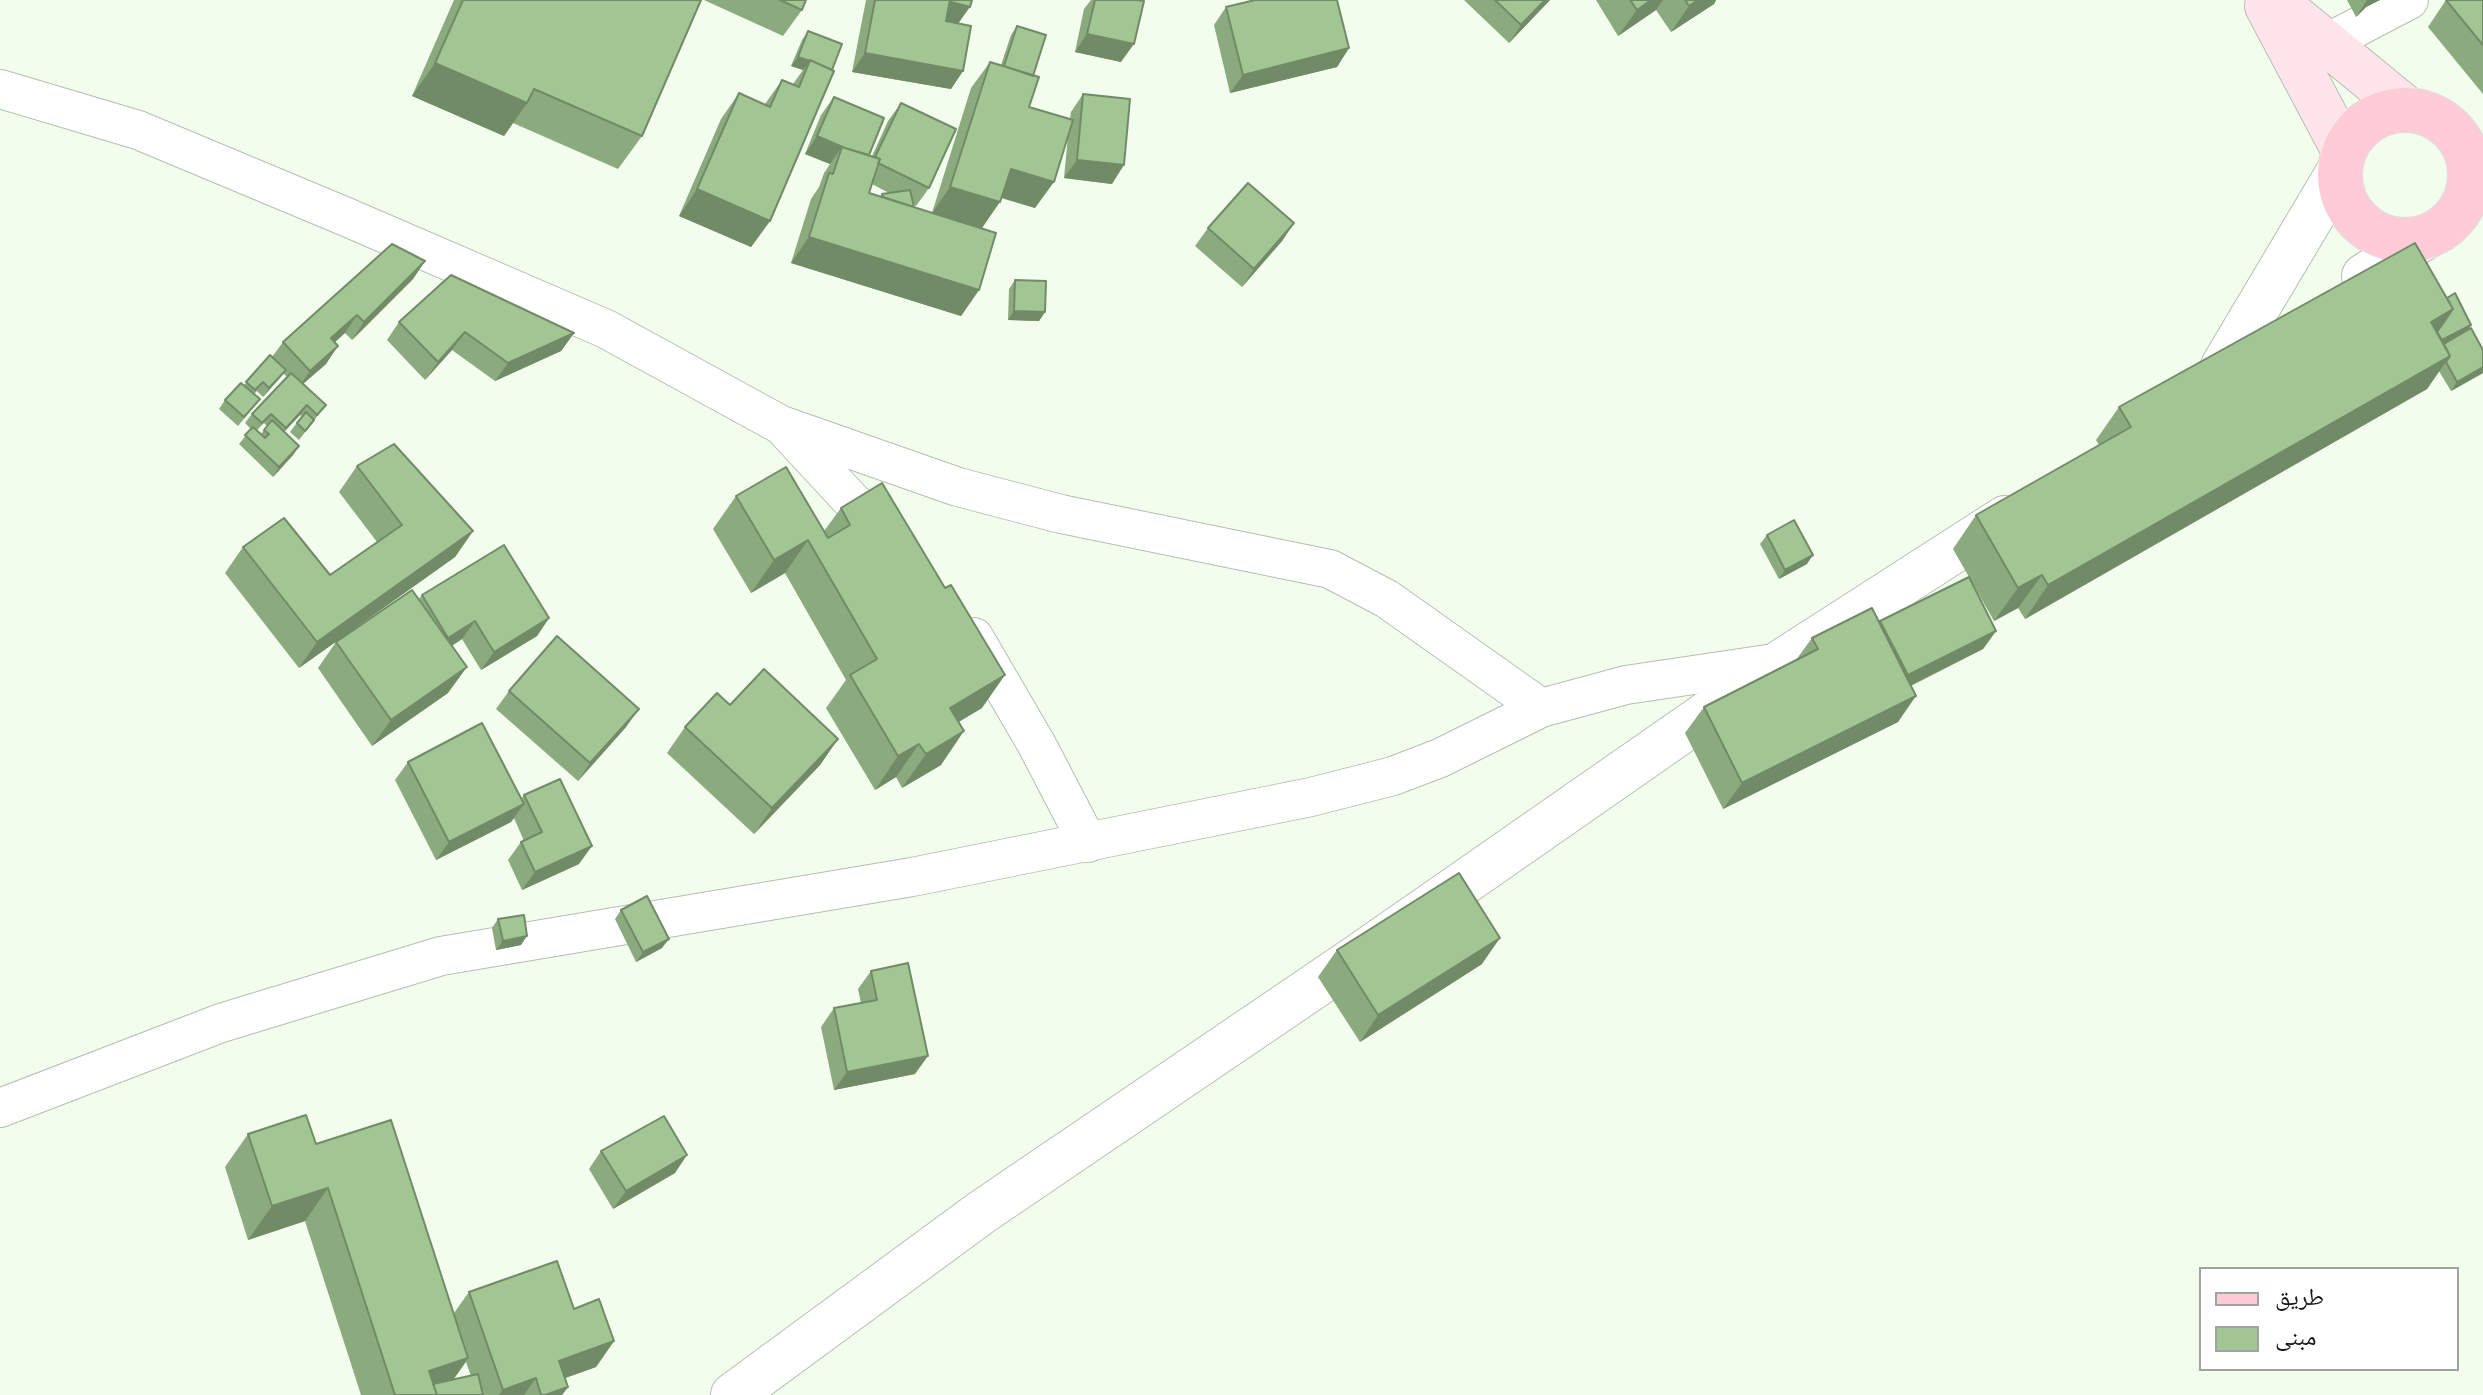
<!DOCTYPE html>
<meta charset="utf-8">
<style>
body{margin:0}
#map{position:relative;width:2483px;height:1395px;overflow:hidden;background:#f2fdee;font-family:"PT Sans","Noto Naskh Arabic",sans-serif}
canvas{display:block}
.legend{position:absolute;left:2199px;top:1267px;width:260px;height:104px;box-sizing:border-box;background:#fff;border:2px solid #a1a3a1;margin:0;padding:10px 14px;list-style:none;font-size:24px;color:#141813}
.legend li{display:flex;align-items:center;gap:16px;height:40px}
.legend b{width:40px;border:2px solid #a1a3a1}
</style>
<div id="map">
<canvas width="2483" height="1395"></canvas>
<ul class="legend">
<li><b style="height:10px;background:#fecbd7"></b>طريق</li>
<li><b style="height:22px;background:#a2c693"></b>مبنى</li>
</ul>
</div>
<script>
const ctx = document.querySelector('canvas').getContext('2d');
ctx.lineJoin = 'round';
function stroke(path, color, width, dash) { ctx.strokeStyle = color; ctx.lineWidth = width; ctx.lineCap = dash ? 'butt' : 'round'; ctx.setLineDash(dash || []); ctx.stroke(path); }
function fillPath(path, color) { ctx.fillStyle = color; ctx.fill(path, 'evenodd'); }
const minor = new Path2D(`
 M2325,44L2409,0
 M0,89L138,130L344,216L606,329L781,425L958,487L1061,514L1330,569L1387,599L1541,708L1626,685L1781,662
 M786,430L888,540
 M974,637L1037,745L1088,843
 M0,1108L221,1023L441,956L912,877L1311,797L1393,776L1440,758L1541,708`);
const tertiary = new Path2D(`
 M2364,276L2422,239
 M2223,366L2339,171
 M733,1395L982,1212L1356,958L1781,662L2005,518`);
const secondary = new Path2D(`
 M2274,0L2408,110
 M2267,6L2344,151`);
const primary = new Path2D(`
 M2340 175a65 65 0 1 1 130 0a65 65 0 1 1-130 0Z`);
const wall = new Path2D(`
 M454,0H701L642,136L618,169L513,123L504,136L412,96Z
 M704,0H806L802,10L783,36Z
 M866,0H972L958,24L963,71L951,89L852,72Z
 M1091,0H1138L1121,62L1075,52L1084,9Z
 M1464,0H1550L1509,43Z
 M1596,0H1716L1714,4L1671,32L1656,10L1618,36Z
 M2347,0H2380L2366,7L2356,17Z
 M2446,0H2483V94L2428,27Z
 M1226,7L1349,48L1337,67L1230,93L1214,25Z
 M1017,26L1033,76L1029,107L1070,119L1071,112L1083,94L1112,184L1064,178L1068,136L1035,208L1001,198L982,228L979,290L961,316L791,263L811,199L819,187L824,173L830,164L805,154L821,115L834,97L869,155L872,156L888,121L901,103L929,188L916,206L913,204L914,207L932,213L971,88L990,62L1001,65L1011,35ZM872,184L889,193L882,194L880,196L869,193Z
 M808,31L842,44L770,221L751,247L679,216L721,119L739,93L765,104L782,80L793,84L803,70L791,66L802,40Z
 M1294,223L1282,241L1242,287L1195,246L1208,228Z
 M425,261L413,279L352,340L345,333L335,342L326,364L303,384L319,414L299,440L290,432L302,416L300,415L284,432L299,446L293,455L273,477L239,444L251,429L245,423L252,414L287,377L283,373L263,397L257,391L254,394L260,399L238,426L219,409L225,400L244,385L272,357L283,342ZM264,423L267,426L261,434L257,430Z
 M1015,280L1045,312L1039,321L1008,320L1009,289Z
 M2447,298L2471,325L2468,330L2483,350V373L2451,391L2439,371L2427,389L2025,619L2018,608L1994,621L1969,577L1996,631L1983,649L1911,686L1898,722L1723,809L1685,733L1704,707L1796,660L1812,638L1879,623L1880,621L1969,577L1953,549L1976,515L2099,445L2096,440L2119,407Z
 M399,322L574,333L561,351L495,381L452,350L425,380L387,340Z
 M357,466L473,531L455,557L299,668L225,573L243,547L330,575L377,542L339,492Z
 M736,496L824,531L841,508L982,708L958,722L941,765L902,788L896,777L875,790L826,708L846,680L785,573L751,593L713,529Z
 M1767,535L1807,564L1779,579L1760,544Z
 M422,595L549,618L537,636L481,670L462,639L452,646L448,693L372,746L318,668L336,642L419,599Z
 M509,691L626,727L578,781L496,709Z
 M730,705L838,739L820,765L754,834L667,753L685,727Z
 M408,762L521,799L524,795L579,864L522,890L508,860L521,842L524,841L514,818L511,822L436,860L395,780Z
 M621,910L662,948L636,962L615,919Z
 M498,919L521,945L496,950L492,928Z
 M1337,950L1482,964L1360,1042L1318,977Z
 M871,971L915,1074L834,1090L821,1027L834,1008L861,1003L858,989Z
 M248,1134L316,1144L454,1313L469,1292L574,1309L614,1341L596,1367L565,1378L568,1387L562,1395H361L305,1221L248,1240L225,1167ZM466,1362L471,1376L453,1380Z
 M601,1151L675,1173L613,1209L589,1169Z`);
const shadedWall = new Path2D(`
 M1545,0H1550L1509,43L1521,25Z
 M1651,0H1663L1656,10L1618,36L1637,10Z
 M1698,0H1716L1714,4L1671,32L1689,6Z
 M2367,0H2380L2366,7L2356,17Z
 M951,2L970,7L957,25L938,20Z
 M1087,34L1134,44L1121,62L1075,52Z
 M1349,48L1337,67L1230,93L1243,75Z
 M865,53L963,71L951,89L852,72Z
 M798,57L810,61L803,70L791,66Z
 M435,63L527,103L504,136L412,96Z
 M817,136L868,157L842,147L830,164L805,154Z
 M1077,160L1124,165L1112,184L1064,178Z
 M1011,169L1054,182L1035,208L993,195Z
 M950,187L1000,202L982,228L932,213Z
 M697,189L770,221L751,247L679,216Z
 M1294,223L1282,241L1242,287L1254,269Z
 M809,237L979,290L961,316L791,263Z
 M425,261L413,279L352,340L364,322Z
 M2453,309L2430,343L2431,322Z
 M1014,311L1045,312L1039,321L1008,320Z
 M357,315L345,333L319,356L331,338Z
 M2471,325L2465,335L2436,350L2442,340Z
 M465,332L452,350L425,380L438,362Z
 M574,333L561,351L495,381L508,363Z
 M338,346L326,364L297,389L310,371Z
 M2450,356L2427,389L2025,619L2048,585Z
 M2483,367V373L2451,391L2457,382Z
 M286,370L279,379L263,397L269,388Z
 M307,405L300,415L279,437L286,428Z
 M299,446L293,455L273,477L279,467Z
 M473,531L455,557L299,668L317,642Z
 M808,540L785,573L751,593L774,560Z
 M1813,555L1807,564L1779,579L1785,570Z
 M2042,575L2018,608L1994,621L2018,588Z
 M549,618L537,636L481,670L494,652Z
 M475,621L462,639L435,656L448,638Z
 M1996,631L1983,649L1895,693L1908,675Z
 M467,667L448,693L372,746L391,720Z
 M1005,675L982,708L927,741L950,708Z
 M1916,696L1898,722L1723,809L1742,783Z
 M639,709L626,727L578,781L590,763Z
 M964,731L941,765L902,788L926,754Z
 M838,739L820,765L754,834L772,808Z
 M919,744L896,777L875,790L898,756Z
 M524,804L511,822L436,860L449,842Z
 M592,846L579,864L522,890L535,872Z
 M527,936L521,945L496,950L503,941Z
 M1500,938L1482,964L1360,1042L1378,1015Z
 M669,939L662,948L636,962L643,952Z
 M928,1056L915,1074L834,1090L847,1072Z
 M687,1155L675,1173L613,1209L626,1191Z
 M328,1188L305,1221L248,1240L272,1206Z
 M614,1341L596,1367L540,1387L559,1361Z
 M468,1358L445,1392L434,1395L429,1371Z
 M536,1378L524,1395H499L503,1390Z
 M568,1387L562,1395H545Z`);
const building = new Path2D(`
 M463,0H701L642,136L534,89L527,103L435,63Z
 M780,0H806L802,10Z
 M875,0H950L946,21L971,26L963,71L865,53Z
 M951,0H972L970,7L951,2Z
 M1095,0H1137L1144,1L1134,44L1087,34Z
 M1255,0H1337L1349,48L1243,75L1226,7Z
 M1495,0H1545L1521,25Z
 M1630,0H1651L1637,10Z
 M1685,0H1698L1689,6Z
 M2446,0H2483V45Z
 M1017,26L1046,35L1033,76L1004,66Z
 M808,31L842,44L832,70L810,60V61L798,57Z
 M810,60L834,71L770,221L697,189L739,93L770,107L782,80L799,87Z
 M990,62L1039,77L1029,107L1073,120L1054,182L1011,169L1000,202L950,187Z
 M1083,94L1130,99L1124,165L1077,160Z
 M834,97L884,118L869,155L845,148L817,136Z
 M901,103L956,129L929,188L878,163L880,159L875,157Z
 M842,147L880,159L869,193L996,233L979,290L809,237L829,173L833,174Z
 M1248,183L1294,223L1254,269L1208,228Z
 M910,190L914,207L883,197L882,194Z
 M2415,243L2453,309L2431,322L2450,356L2048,585L2042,575L2018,588L1976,515L2131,427L2119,407Z
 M392,244L425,261L364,322L357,315L331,338L338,346L310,371L283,342Z
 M451,275L574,333L508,363L465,332L438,362L399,322Z
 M1015,280L1046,281L1045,312L1014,311Z
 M2455,293L2471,325L2442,340L2437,332L2453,309L2447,298Z
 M2471,328L2483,350V367L2457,382L2446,362L2450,356L2444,344Z
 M270,355L286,370L269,388L263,382L255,390L246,382Z
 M291,373L326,405L317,415L307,405L286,428L271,414L262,423L252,414Z
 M241,383L260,399L244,417L225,400Z
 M306,412L314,420L305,431L297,423Z
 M272,420L299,446L279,467L245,435L253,427L265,438L269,434L264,430Z
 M394,444L473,531L317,642L243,547L284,518L330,575L402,525L357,466Z
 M786,467L828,538L850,525L841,508L882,483L945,588L951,585L1005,675L950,708L964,731L926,754L919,744L898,756L850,675L877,659L808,540L774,560L736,496Z
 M1794,520L1813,555L1785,570L1767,535Z
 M504,545L549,618L494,652L475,621L448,638L422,595Z
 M1969,577L1996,631L1908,675L1880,621Z
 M412,590L467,667L391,720L336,642Z
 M1872,608L1916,696L1742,783L1704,707L1818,649L1812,638Z
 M557,636L639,709L590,763L509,691Z
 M764,669L838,739L772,808L685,727L717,693L730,705Z
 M482,723L524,804L449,842L408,762Z
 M560,779L592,846L535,872L521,842L542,832L524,795Z
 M1459,873L1500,938L1378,1015L1337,950Z
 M647,896L669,939L643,952L621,910Z
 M524,915L527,936L503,941L498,919Z
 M908,963L928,1056L847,1072L834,1008L877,1000L871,971Z
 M306,1115L316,1144L391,1120L468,1358L429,1371L437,1395H395L328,1188L272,1206L248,1134Z
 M664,1116L687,1155L626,1191L601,1151Z
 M557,1261L574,1309L599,1299L614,1341L559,1361L568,1387L545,1395H541L536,1378L503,1390L469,1292Z
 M478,1374L483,1395H437L433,1384Z`);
stroke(minor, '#b5bfb1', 40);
stroke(tertiary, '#b5bfb1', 46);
stroke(secondary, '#b5bfb1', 46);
stroke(primary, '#dedfde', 46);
stroke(minor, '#fff', 38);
stroke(tertiary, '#fff', 44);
stroke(secondary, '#ffe5eb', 44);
stroke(primary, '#fecbd7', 44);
fillPath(wall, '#8baa7e');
fillPath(shadedWall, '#718b67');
fillPath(building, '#a2c693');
stroke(building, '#718b67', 2);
</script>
